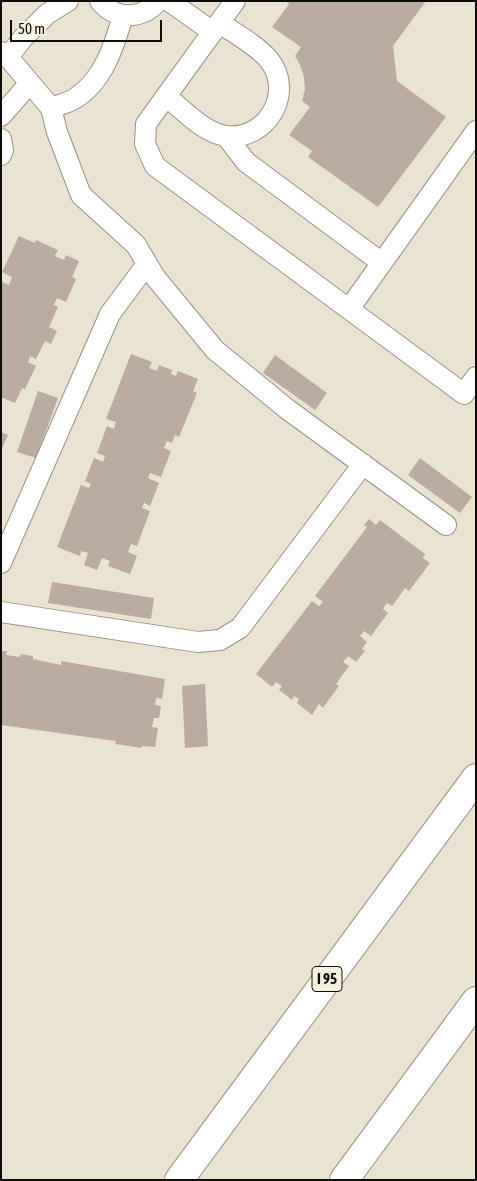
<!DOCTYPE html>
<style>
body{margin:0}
#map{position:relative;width:477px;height:1181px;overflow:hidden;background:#eae3d1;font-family:"Asap Condensed",sans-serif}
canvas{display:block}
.frame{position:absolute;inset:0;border:2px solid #0e0c06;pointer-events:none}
.scale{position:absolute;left:10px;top:20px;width:152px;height:22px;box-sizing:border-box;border:2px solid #0e0c06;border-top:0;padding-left:6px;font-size:15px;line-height:18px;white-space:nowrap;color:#0e0c06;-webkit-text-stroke:4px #f8f1de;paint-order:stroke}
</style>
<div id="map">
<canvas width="477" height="1181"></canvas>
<div class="frame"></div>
<div class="scale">50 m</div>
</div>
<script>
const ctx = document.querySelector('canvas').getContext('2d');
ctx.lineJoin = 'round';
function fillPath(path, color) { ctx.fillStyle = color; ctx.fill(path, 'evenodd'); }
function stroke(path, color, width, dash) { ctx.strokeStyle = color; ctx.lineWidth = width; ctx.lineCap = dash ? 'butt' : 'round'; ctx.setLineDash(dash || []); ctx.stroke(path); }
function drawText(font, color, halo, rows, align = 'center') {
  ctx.font = font + ' "Asap Condensed",sans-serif'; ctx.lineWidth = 4.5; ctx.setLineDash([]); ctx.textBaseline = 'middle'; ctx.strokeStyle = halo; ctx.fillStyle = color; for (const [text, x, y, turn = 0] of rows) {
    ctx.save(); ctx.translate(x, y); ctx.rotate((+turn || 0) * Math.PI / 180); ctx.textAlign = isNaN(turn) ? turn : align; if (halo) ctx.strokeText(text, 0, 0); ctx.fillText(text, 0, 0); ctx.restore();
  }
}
const building = new Path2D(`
 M286,1H426L393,46L397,81L446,117L378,207L308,157L312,151L289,135L310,107L302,101L305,89L304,77L300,65L295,56L301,47L272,27L289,4Z
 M19,236L35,243L36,240L58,250L55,256L64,260L66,255L79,261L72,277L76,279L66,302L57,298L54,305L58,307L49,327L57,331L51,344L45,341L36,359L30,356L28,362L36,366L25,389L22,388L15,403L1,397V283L2,282L9,285L12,277L2,272Z
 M131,354L152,362L149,368L157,371L159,365L172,370L171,374L176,376L178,371L198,379L193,391L197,393L179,437L175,435L172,443L167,441L164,448L171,451L161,477L150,473L148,478L159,483L150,506L144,503L142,508L150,511L137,546L131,544L128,552L137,556L130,574L108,566L110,561L102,558L97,570L84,565L88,553L81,551L80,556L57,547L81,485L89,488L91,484L85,481L94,458L103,462L105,456L97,453L107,426L114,429L116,422L106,419Z
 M275,355L327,393L315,410L263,373Z
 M38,391L58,398L36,458L17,452Z
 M1,432L8,435L1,451Z
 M420,458L472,497L460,513L408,475Z
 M369,519L376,525L380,520L425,554L423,558L430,563L409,591L405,588L392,606L387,603L383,609L388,613L371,636L364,631L360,636L367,642L362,649L365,651L356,662L348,656L343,662L349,666L336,684L339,686L323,708L319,704L312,715L297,703L299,699L294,696L292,700L279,690L282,686L276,682L272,687L256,674L312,601L319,606L323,602L315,596L367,527L364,525Z
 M52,582L154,598L151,619L48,603Z
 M1,651H7L6,655L20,657L21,654L33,656V659L61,665V661L165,679L162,699L156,698L155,705L161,706L159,718H154L152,727L158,728L155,747L142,746V748L115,744L116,741L1,725Z
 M205,684L208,746L185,748L182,686Z`);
const minor = new Path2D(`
 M100,1C115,20 142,20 158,1
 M169,1L213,32
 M235,1L146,124L145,144L155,166L464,394L476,377
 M1,52L8,57L51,108L57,132L81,195L136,245L155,277L215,350L287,409L446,525
 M8,57L23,38L47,14L68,1
 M166,96C183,110 204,133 226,136C267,141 295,92 269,60C258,46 234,33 220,23
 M51,108C59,105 67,103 74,99C103,82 114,46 123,16
 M1,116L30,83
 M226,136L246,162L382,263
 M1,139L3,150L1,155
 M349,309L476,131
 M1,563L110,314L147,264
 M1,612L198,642L220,640L240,628L363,464`);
const highway = new Path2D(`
 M179,1180L476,778
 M344,1180L476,1001`);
const shields = [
 [327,979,30]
];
const shieldNames = [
 ["I 95",327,979]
];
fillPath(building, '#bcab9f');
stroke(minor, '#989180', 22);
stroke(highway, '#989180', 30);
stroke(minor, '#fff', 20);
stroke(highway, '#fff', 28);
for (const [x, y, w] of shields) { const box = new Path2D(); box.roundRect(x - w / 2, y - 12.5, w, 25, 4); ctx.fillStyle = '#f8f1de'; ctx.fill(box); stroke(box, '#0e0c06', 1); }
drawText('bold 15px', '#0e0c06', null, shieldNames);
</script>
